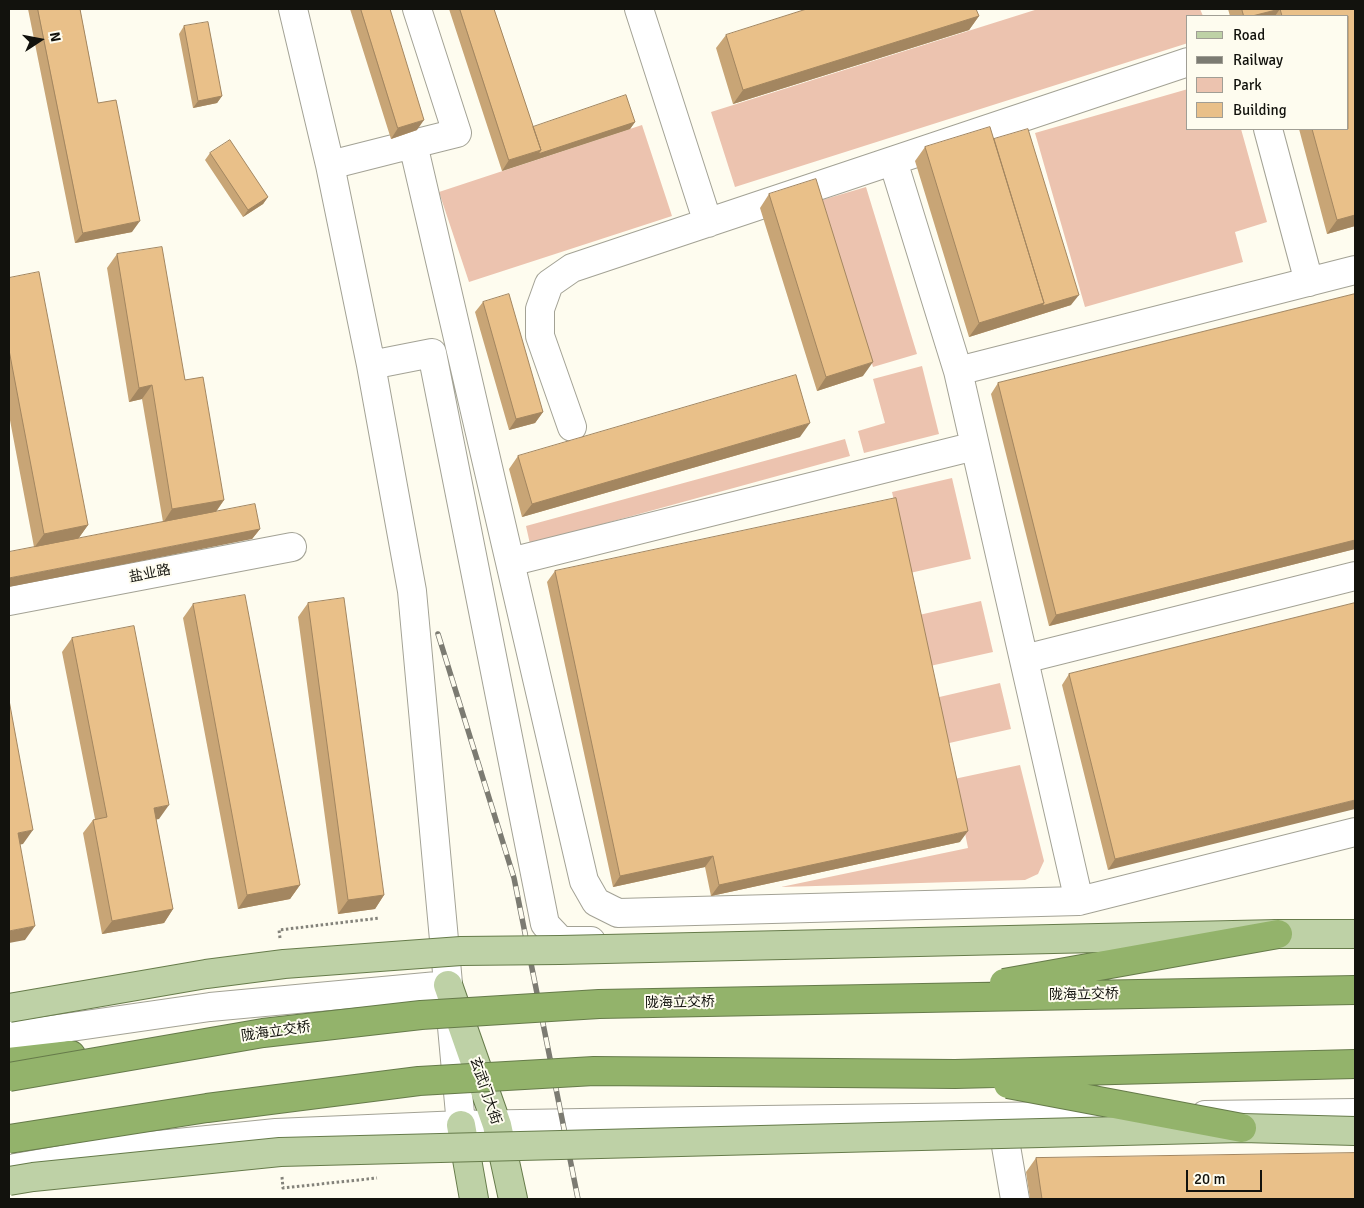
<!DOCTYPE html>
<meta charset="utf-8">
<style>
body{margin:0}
#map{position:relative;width:1364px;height:1208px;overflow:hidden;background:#fefcef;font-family:Signika,sans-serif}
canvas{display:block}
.frame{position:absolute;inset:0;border:10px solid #12120d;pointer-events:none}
.legend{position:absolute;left:1186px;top:15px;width:162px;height:115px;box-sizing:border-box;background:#fefcef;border:1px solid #a09e95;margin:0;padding:6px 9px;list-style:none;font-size:15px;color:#12120d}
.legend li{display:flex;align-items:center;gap:10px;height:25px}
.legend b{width:25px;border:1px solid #a09e95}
.north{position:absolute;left:15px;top:15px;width:50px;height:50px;-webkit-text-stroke:4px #fefcef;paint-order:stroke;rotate:79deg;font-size:14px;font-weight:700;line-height:20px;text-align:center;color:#12120d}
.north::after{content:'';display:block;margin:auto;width:18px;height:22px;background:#12120d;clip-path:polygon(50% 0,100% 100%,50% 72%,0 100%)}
.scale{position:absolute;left:1186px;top:1170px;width:76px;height:22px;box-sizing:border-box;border:2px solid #12120d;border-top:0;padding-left:6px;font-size:15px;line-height:18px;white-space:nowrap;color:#12120d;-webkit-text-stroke:4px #fefcef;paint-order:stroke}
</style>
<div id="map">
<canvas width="1364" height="1208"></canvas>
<div class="frame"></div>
<ul class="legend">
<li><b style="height:6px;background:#bed1a6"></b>Road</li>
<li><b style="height:6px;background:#7c7b72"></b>Railway</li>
<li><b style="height:14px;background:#ecc3af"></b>Park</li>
<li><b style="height:14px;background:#e9c089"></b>Building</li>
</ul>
<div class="north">N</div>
<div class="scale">20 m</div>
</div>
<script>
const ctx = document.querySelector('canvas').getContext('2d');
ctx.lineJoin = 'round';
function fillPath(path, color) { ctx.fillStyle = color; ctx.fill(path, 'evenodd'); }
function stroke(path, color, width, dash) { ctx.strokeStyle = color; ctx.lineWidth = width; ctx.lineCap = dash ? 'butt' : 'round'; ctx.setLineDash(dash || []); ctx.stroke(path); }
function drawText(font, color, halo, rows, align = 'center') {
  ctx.font = font + ' Signika,"Noto Sans SC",sans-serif'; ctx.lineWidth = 4; ctx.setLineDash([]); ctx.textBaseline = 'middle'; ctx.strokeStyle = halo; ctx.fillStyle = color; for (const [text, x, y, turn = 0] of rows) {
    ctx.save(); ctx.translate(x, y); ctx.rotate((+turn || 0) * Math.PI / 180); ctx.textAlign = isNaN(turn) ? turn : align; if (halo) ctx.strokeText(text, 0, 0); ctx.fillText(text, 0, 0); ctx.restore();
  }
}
const green = new Path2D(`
 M1038,9H1200L1203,16H1188V43L735,187L711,112Z
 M1188,89V129H1241L1267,222L1235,232L1243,262L1085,307L1035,133Z
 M642,125L672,216L469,282L439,192Z
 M866,187L917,354L873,367L822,200Z
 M922,366L939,434L864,453L858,431L885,423L873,379Z
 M845,439L850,456L530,544L526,526Z
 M952,478L971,559L910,573L892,492Z
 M981,601L993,652L930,666L919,615Z
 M1000,683L1011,729L945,744L935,698Z
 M1020,765L1044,861L1038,874L1025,880L781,887L968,848L954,779Z`);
const path = new Path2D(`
 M280,938L279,930L380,918
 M282,1177L283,1188L377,1178`);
const minor = new Path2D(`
 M293,9L330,165L371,365L412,591L461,1125
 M639,9L708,223
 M1268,129L1309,282
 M413,144L457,133L417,9
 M893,161L958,371L1079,901
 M330,165L413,144L584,881L596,902L618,913L1079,901L1355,832
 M371,365L432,353L545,924L561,941H591
 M958,371L1355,270
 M572,427L540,336V309L549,284L572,268L1188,62
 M510,562L975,446
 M9,601L292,547
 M1024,659L1355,576
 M9,1036L210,1007L448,985
 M1205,1115L1355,1113
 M1001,1117L1015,1199
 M15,1168L129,1148L276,1133L461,1125L763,1120L1139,1115`);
const major = new Path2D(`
 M448,985L497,1125L513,1199
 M461,1125L474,1199`);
const highway = new Path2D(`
 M9,1062L71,1055`);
const rail = new Path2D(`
 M438,634L514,878L578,1199`);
const majorBridge = new Path2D(`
 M9,1008L206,974L284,964L461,951L560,950L1278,934H1355
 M9,1181L33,1177L280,1152L1242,1128L1355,1131`);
const highwayBridge = new Path2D(`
 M1004,983L1278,934
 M9,1077L263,1033L421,1015L599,1004L1355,990
 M1008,1084L1242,1128
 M9,1139L207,1108L419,1081L594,1071L955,1074L1355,1064`);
const wall = new Path2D(`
 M28,9H80L98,103L132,232L75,243Z
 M350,9H390L417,130L391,139Z
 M449,9H494L533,127L635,122L630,129L502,171Z
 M1228,9H1355V226L1327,234L1299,129H1348V16H1230Z
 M979,16L969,30L733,104L716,48L726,35Z
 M184,26L222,96L217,103L193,108L179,34Z
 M994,139L1071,305L969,337L915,161L925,147Z
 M210,153L268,197L263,204L243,217L205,160Z
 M769,194L863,376L817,391L760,208Z
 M117,254L185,380L224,500L216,512L260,529L252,539L34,547L9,415V278L88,525L78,539L163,522L142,399L129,402L107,268Z
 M1355,294V549L1049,626L991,394L998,383Z
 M483,302L543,412L535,423L509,430L475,312Z
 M800,437L522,517L509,469L518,456Z
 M555,571L960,842L711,896L705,867L613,887L547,582Z
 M308,603L384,895L375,909L338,914L298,617Z
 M1355,603L1108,870L1062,685L1069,674Z
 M193,604L300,885L290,899L238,909L183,618Z
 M72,638L159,819H156L173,909L164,923L102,934L83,833L93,820L95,819L62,652Z
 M1036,1158L1355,1199H1030L1026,1172Z`);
const shadedWall = new Path2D(`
 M1280,9L1275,16H1252Z
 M979,16L969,30L733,104L743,90Z
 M222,96L217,103L193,108L198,101Z
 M424,120L417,130L391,139L398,128Z
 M635,122L630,129L502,171L509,160Z
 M268,197L263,204L243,217L248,210Z
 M1355,215V226L1327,234L1337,220Z
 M140,221L132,232L75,243L83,233Z
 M1079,295L1071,305L969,337L979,323L1044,303Z
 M873,362L863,376L817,391L826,377Z
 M152,385L142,399L129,402L139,388Z
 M543,412L535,423L509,430L516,419Z
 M810,423L800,437L522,517L532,504Z
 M224,500L214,514L163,523L172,509Z
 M88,525L78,539L34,548L44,534Z
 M260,529L252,539L9,587V578Z
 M1355,540V549L1049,626L1056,615Z
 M1355,800V809L1108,870L1115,859Z
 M169,805L159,819L144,822L154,808Z
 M33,830L23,844L9,847L18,833Z
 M968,831L960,842L711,896L719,885Z
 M713,856L705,867L613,887L620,876Z
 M300,885L290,899L238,909L247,895Z
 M384,895L375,909L338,914L348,900Z
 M173,909L164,923L102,934L112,921Z
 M35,926L25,940L9,943V931Z`);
const building = new Path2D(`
 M38,9H80L98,103L116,100L140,221L83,233Z
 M361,9H390L424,120L398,128Z
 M460,9H494L541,150L509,160Z
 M807,9H976L979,16L743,90L726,35Z
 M1242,9H1355V215L1337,220L1312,129H1348V16H1282L1280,9L1252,16H1244Z
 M208,22L222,96L198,101L184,26Z
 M626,95L635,122L538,154L541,150L533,127Z
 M990,127L1044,303L979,323L925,147Z
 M1028,129L1079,295L1042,306L1044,303L994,139Z
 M230,140L268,197L248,210L210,153Z
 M816,179L873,362L826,377L769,194Z
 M162,247L185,380L203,377L224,500L172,509L152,385L139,388L117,254Z
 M39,272L88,525L44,534L9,350V278Z
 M509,294L543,412L516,419L483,302Z
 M1355,294V540L1056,615L998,383Z
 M796,375L810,423L532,504L518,456Z
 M896,498L968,831L719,885L713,856L620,876L555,571Z
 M255,504L260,529L9,578V552Z
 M245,595L300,885L247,895L193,604Z
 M344,598L384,895L348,900L308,603Z
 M1355,603V800L1115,859L1069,674Z
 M134,626L169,805L154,808L173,909L112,921L93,820L107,817L72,638Z
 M9,700L33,830L18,833L35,926L9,931Z
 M1355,1153V1199H1042L1036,1158Z`);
const streetNames = [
 ["盐业路",150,574,-11],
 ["陇海立交桥",1084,995,-1],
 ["陇海立交桥",680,1003,-1],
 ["陇海立交桥",276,1032,-8],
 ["玄武门大街",485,1091,71]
];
fillPath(green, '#ecc3af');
stroke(minor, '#a3a295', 30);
stroke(major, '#667b4a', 30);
stroke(highway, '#667b4a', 30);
stroke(path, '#83827a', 3, [2.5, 2.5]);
stroke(minor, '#fff', 28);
stroke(major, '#bed1a6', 28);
stroke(highway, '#93b36b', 28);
stroke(rail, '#7c7b72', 5.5);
stroke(rail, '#fefcef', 4, [11]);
stroke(majorBridge, '#667b4a', 30, []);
stroke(highwayBridge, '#667b4a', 30, []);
stroke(majorBridge, '#bed1a6', 28);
stroke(highwayBridge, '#93b36b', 28);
fillPath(wall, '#c8a576');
fillPath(shadedWall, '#a38660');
fillPath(building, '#e9c089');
stroke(building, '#a38660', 1);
drawText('14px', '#12120d', '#fefcef', streetNames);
</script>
